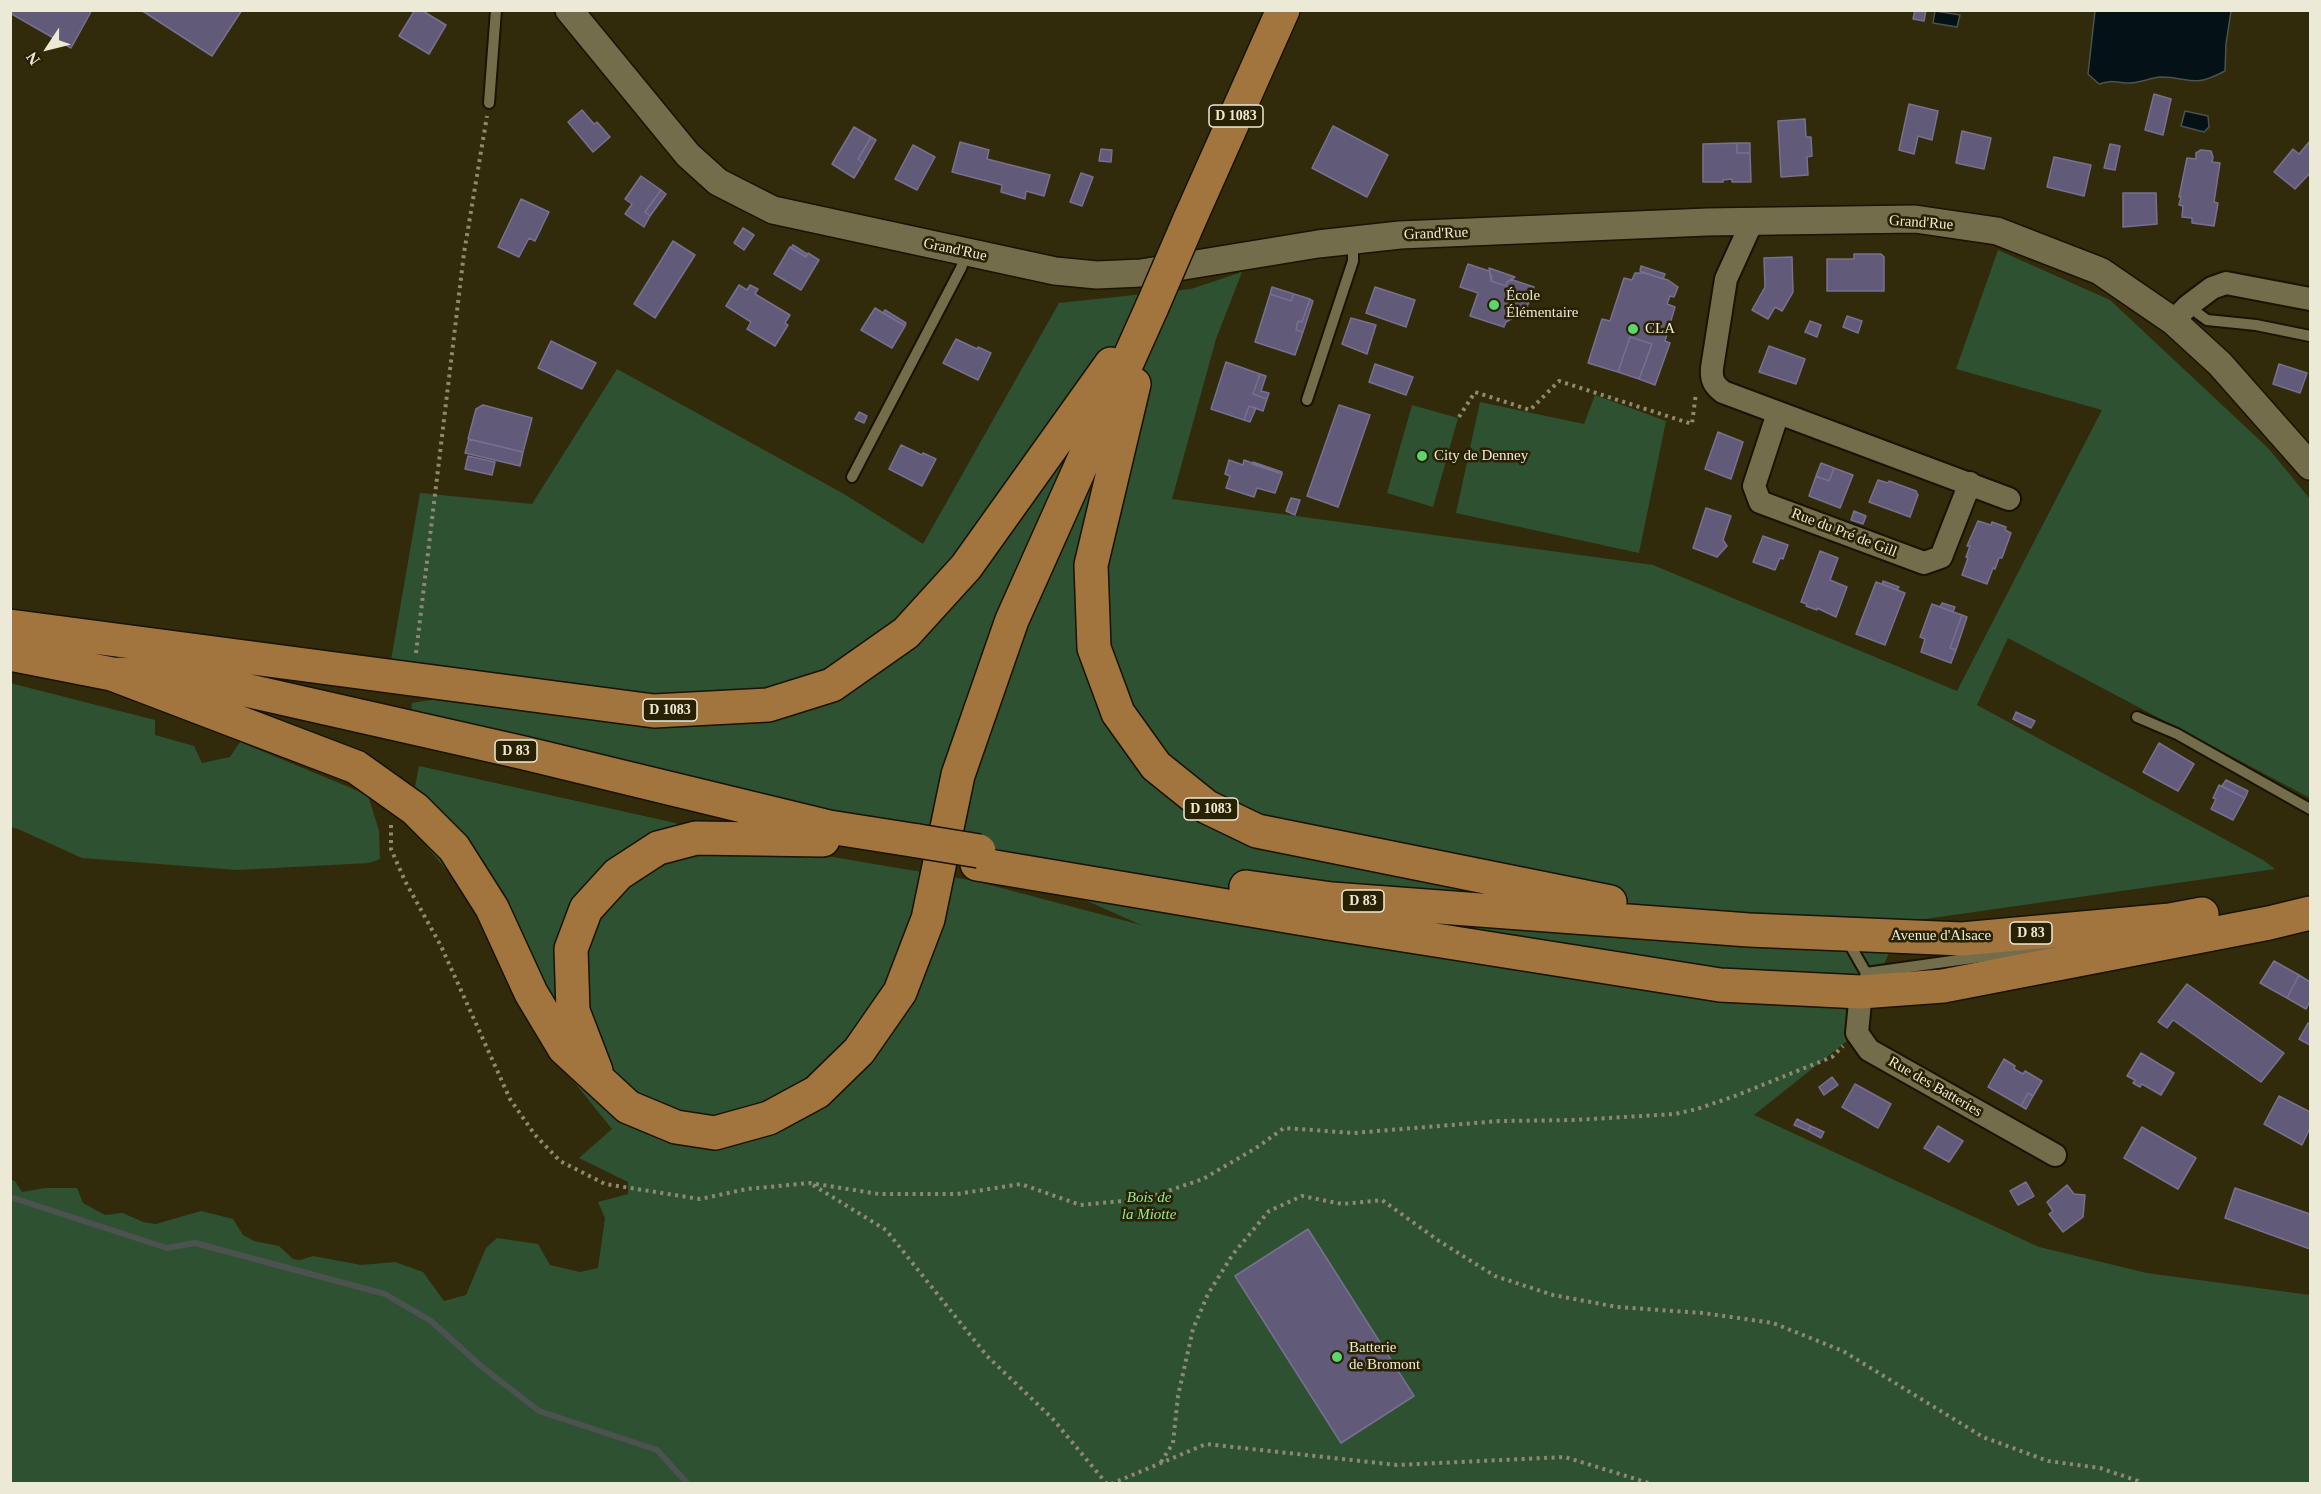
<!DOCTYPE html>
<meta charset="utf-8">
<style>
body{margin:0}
#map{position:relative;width:2321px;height:1494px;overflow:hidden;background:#322b0b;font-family:"Times New Roman",serif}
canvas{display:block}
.frame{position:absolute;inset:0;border:12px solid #ede9d7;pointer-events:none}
.north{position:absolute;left:18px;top:18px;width:60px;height:60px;-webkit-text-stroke:4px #282102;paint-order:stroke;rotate:235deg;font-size:16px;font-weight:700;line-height:24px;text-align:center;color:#ede9d7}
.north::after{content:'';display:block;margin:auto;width:21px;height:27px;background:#ede9d7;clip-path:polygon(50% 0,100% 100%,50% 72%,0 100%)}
</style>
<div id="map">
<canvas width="2321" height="1494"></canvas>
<div class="frame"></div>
<div class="north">N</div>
</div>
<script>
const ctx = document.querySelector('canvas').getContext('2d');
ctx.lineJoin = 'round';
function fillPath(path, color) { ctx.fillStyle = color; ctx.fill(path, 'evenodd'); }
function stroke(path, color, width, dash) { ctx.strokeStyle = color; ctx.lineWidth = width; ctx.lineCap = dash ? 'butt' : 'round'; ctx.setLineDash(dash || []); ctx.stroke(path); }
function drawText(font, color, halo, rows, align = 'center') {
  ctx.font = font + ' "Times New Roman",serif'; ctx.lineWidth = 5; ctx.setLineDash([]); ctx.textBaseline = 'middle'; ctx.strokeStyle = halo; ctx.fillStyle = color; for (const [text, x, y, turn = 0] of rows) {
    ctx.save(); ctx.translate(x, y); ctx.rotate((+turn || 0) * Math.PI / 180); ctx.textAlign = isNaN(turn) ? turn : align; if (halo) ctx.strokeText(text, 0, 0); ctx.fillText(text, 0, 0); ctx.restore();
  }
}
const green = new Path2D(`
 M1998,250L2110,300L2268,448L2310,499V798L2008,638L1977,705L2263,860L2275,869L1904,922L1847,1041L1754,1115L2039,1247L2147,1273L2310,1295V1483L11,1484V1180L15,1181L22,1192L45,1188H77L83,1203L105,1215L123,1213L143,1222L156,1224L201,1211L233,1219L243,1235L254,1241L279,1246L293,1259L300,1260L313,1256L361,1265L395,1262L423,1272L444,1301L466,1295L486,1248L497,1238L538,1244L550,1265L580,1272L598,1268L605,1218L598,1202L628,1194V1182L579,1158L612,1129L558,1062L480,910L418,836L415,787L419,766L671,822L764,850L815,854L975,881L1141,925L931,831L855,819L411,714L412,703L453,696L391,660L420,493L532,504L617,369L844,494L923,544L1059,303L1191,289L1242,272L1216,339L1172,499L1653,565L1957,691L2102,410L1956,369Z
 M1595,395L1666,421L1639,553L1456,513L1480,402L1584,424Z
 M1412,405L1458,418L1433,507L1387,493Z
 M10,683L155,720V735L194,746L202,763L230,757L240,742L368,795L379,831L380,859L369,863L237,870L82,858L18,829L11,827Z`);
const water = new Path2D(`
 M1935,11L1960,15L1957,27L1933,23Z
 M2095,11H2231L2226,44L2225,71C2191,89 2192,77 2160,77C2149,78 2138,84 2127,83C2114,82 2111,80 2099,84L2088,74Z
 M2185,111L2208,116L2209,127L2204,132L2181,126Z`);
const stream = new Path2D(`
 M10,1197L167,1248L195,1243L385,1294L431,1321L481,1366L539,1411L657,1450L688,1484`);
const building = new Path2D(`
 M10,10H92L71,48L10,13Z
 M141,10H242L212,56Z
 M415,10H421L446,25L429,54L399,36Z
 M1915,10H1926L1924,21L1913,19Z
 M2154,94L2171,99L2163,135L2145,130Z
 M1909,104L1938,111L1932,140L1918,136L1914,154L1899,150Z
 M582,110L594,124L597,122L610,137L593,152L568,122Z
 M1805,119L1806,137H1811L1812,156L1807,157L1808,175L1781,177L1778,121Z
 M1333,126L1388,155L1367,197L1312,168Z
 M854,127L871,137L858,159L863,163L854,178L832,164Z
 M1962,131L1991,138L1984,169L1956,163Z
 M871,137L876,140L863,163L858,159Z
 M2310,141V173L2295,189L2274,172L2293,149L2299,154Z
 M960,142L989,150L987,159L1050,175L1044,196L1026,191L1025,199L1001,192L1002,185L952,172Z
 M1737,143V153H1750L1751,182H1732V179L1723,180V182H1703V144Z
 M1737,143H1750V153H1737Z
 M2110,144L2120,146L2115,170L2104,168Z
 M913,145L935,157L917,190L895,179Z
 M1101,149L1112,150L1111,162L1099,161Z
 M2201,150L2211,151L2213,157L2212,162L2220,163L2214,202L2218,203L2214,226L2192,223V218L2182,217L2183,206L2179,205L2181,197H2179L2187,158L2196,159V153Z
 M2054,157L2091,165L2084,196L2047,187Z
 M1081,173L1093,177L1082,206L1070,202Z
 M641,176L661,190L645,212L650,216L644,227L625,214L632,204L625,199Z
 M661,190L666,194L650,216L645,212Z
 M2123,193H2156L2157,224L2123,227Z
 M521,199L549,212L535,241L529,238L519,257L498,247Z
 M743,228L754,235L744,250L734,243Z
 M673,241L695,255L655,318L634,304Z
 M793,245L807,254L806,257L791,248Z
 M790,247L806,257L808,253L819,260L801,290L774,274Z
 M1854,254H1881L1884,257V291H1827V259H1854Z
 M1792,257L1793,292L1782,311L1775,307L1768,319L1752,310L1765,287L1764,258Z
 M1468,264L1489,271L1492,277L1491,281L1506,286L1507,282L1513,280L1534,287L1526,310L1511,305L1509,311L1513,318L1506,322L1504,327L1470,316L1478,293L1460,287Z
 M1641,266L1665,274L1663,279L1640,271Z
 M1489,268L1515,277L1507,282L1506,286L1491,281Z
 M1635,273H1644L1668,280L1678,287L1674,297L1670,296L1667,304L1675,307L1665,341L1670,343L1655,385L1639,379L1652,344L1630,337L1618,372L1588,363L1602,319L1610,321L1624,278L1632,280Z
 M739,285L747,290L750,285L758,289L755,294L790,315L785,323L788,325L775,346L747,329L751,322L726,306Z
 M1272,287L1294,294L1291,301L1270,294Z
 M1375,287L1415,300L1406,327L1366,313Z
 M1270,294L1291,301L1294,294L1310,299L1302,322L1298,321L1296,330L1303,332L1295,355L1255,342Z
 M1310,299L1313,301L1303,332L1296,330L1298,321L1302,322Z
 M875,308L905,326L892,348L861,330Z
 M885,310L906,323L905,326L883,313Z
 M1847,316L1862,321L1858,333L1843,327Z
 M1351,318L1376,325L1367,354L1342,344Z
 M1810,321L1821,325L1817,337L1805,332Z
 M1630,337L1652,344L1639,379L1618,372Z
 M956,339L977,349L978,347L991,353L978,380L943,363Z
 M551,341L596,363L582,389L538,368Z
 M1769,346L1805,359L1796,384L1759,372Z
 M1226,362L1260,374L1253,394L1267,399L1263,411L1249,406L1244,420L1211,409Z
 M1375,364L1413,377L1406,395L1369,382Z
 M2279,364L2307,373L2300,393L2273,384Z
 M1260,374L1266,376L1261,391L1269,393L1267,399L1253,394Z
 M483,405L532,418L523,452L468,439L476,409Z
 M1339,405L1370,415L1338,507L1307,496Z
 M1249,406L1256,408L1250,422L1244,420Z
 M859,412L867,416L864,423L855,419Z
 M1718,432L1743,442L1731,479L1705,469Z
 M469,439L523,452L520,466L465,453Z
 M901,445L922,455L923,453L936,459L922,486L889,469Z
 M468,456L495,462L492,475L465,469Z
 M1229,460L1243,465L1244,460L1282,474L1275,493L1257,488L1254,497L1226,488L1230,476L1225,474Z
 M1253,462L1282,472V474L1252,464Z
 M1821,463L1834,468L1829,481L1816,476Z
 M1834,468L1853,475L1840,508L1809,496L1816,476L1829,481Z
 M1878,480L1888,483L1889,481L1916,491L1918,495L1910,517L1869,502Z
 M1291,498L1300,500L1295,515L1286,511Z
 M1706,508L1731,516L1723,540L1727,546L1717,557L1693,548Z
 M1854,511L1866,516L1863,524L1851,520Z
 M1978,521L1991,525L1992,522L2006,527L2005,530L2011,533L2002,558H1999L1995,569L1993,568L1987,584L1962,575L1968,558L1966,557L1970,546H1967Z
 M1763,536L1788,545L1783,559L1780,558L1775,570L1753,562Z
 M1820,551L1838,558L1830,580L1847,587L1836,617L1817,608V610L1806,606L1807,604L1801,602Z
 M1883,581L1899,587L1897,590L1882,584Z
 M1876,582L1905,593L1885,645L1856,634Z
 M1942,603L1955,607L1953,612L1940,607Z
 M1932,604L1962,615L1950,648L1956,650L1951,663L1921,652L1925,639L1920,637Z
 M1962,615L1967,617L1956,650L1950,648Z
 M2016,712L2035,721L2031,728L2013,719Z
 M2159,743L2194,764L2178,791L2143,772Z
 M2226,780L2248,791L2245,798L2222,786Z
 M2219,785L2245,798L2233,820L2211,809L2216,799L2213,798Z
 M2274,961L2299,975L2287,998L2260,983Z
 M2299,975L2310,982V1001L2306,1009L2287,998Z
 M2187,984L2284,1053L2261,1082L2173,1020L2167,1028L2158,1022Z
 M2308,1023L2310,1024V1045L2299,1039Z
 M2141,1053L2174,1073L2161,1095L2142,1084L2140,1087L2133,1083L2135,1080L2127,1076Z
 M2004,1059L2015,1066L2014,1069L2023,1074L2025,1071L2042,1081L2033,1096L2028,1093L2021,1106L1988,1087Z
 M1832,1077L1838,1085L1824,1095L1819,1087Z
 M1855,1084L1891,1104L1878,1128L1842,1107Z
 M2028,1093L2033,1096L2026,1109L2021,1106Z
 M2279,1096L2310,1112V1128L2302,1145L2264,1124Z
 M1797,1119L1811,1126L1808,1131L1794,1125Z
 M1811,1126L1824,1132L1821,1138L1808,1131Z
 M1938,1126L1963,1141L1949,1162L1924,1148Z
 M2142,1127L2196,1158L2178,1189L2124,1158Z
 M2026,1182L2034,1196L2018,1205L2010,1191Z
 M2067,1185L2074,1194L2085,1195L2083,1217L2063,1232L2049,1214L2053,1211L2047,1202Z
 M2235,1188L2310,1214V1249L2225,1218Z
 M1308,1229L1414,1396L1341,1443L1235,1276Z`);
const path = new Path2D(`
 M1459,417L1475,392L1530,410L1559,381L1692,424L1696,393
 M416,653L464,253L487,116
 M391,825V849L405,881L441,946L510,1099L535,1135L560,1161L605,1184L700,1199L747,1189L810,1183L879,1194H957L1021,1184L1080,1205L1144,1199L1203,1179L1256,1148L1284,1128L1354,1133L1499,1121L1575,1120L1675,1114L1697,1109L1735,1096L1832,1057L1843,1046
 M813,1185L886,1230L987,1356L1052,1418L1107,1484
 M1161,1462L1173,1443L1178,1396L1193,1329L1208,1294L1233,1254L1269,1211L1302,1196L1342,1204L1382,1200L1439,1241L1495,1276L1553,1295L1617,1307L1703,1313L1773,1323L1843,1351L1983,1437L2048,1461L2100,1468L2138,1481L2140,1484
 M1111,1484L1206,1444L1397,1465L1565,1457L1652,1484`);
const service = new Path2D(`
 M489,103L496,10
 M2188,306L2207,320L2256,325L2310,336
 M1307,400L1353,261V240
 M852,477L961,268L967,252
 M2137,717L2177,734L2310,809
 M1846,938L1866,973L1864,980
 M1866,973L2059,946`);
const minor = new Path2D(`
 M1752,222L1726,279L1712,368C1711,380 1714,385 1723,392L2009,499
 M2173,321L2188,306L2212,288L2226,283L2310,299
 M1778,413L1754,486L1760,502L1924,563L1941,557L1970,483
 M1861,992L1857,1033L1869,1050L2055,1155`);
const tertiary = new Path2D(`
 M569,10L688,155L718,182L773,210L1055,271L1097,275L1141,273L1318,244L1400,235L1707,222L1915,219L1997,231L2100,271L2173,321L2220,364L2310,466`);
const primary = new Path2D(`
 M1189,221L1283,10
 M1134,384L1091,565L1094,648L1118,713L1156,766L1207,807L1257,831L1610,902
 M10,626L654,711L768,705L832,685L906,633L966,567L1111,364
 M10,654L112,674L188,677L524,753L829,827L918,841
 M112,674L356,767L415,809L454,848L492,908L531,993L564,1048L628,1107L676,1127L715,1133L769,1118L817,1092L859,1051L900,992L928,919L958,775L1012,620L1152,307
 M977,864L1328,923L1720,985L1861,992L1943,986L2269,923L2310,913
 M1246,887L1332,899L1749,930L1962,939L2170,920L2202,914
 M596,1071L573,1011L571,949L586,909L618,874L658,848L696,838L823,840`);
const primaryBridge = new Path2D(`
 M1152,307L1189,221
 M918,841L979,851`);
const markers = [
 [1494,305,6,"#5cd56d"],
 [1633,329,6,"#5cd56d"],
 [1422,456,6,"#5cd56d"],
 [1337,1357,6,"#5cd56d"]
];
const shields = [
 [1236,116,54],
 [670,710,54],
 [516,751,42],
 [1211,809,54],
 [1363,901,42],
 [2031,933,42]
];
const shieldNames = [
 ["D 1083",1236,116],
 ["D 1083",670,710],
 ["D 83",516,751],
 ["D 1083",1211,809],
 ["D 83",1363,901],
 ["D 83",2031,933]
];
const streetNames = [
 ["Grand'Rue",1921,223,4],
 ["Grand'Rue",1436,234,-2],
 ["Grand'Rue",955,250,12],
 ["Rue du Pré de Gill",1844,533,21],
 ["Avenue d'Alsace",1941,936],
 ["Rue des Batteries",1935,1087,30]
];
const poiNames = [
 ["École",1506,296],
 ["Élémentaire",1506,313],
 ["CLA",1645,329],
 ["City de Denney",1434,456],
 ["Batterie",1349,1348],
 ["de Bromont",1349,1365]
];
const parkNames = [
 ["Bois de",1149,1198],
 ["la Miotte",1149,1215]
];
fillPath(green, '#2e5131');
fillPath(water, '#051215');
stroke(water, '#4b524f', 1.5);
stroke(stream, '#4b524f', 6);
fillPath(building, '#615a79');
stroke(building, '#777090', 1.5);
stroke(service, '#191300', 14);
stroke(minor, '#191300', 26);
stroke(tertiary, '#191300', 30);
stroke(primary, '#191300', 36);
stroke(path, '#8f8970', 4, [3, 4.5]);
stroke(service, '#746d4c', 10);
stroke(minor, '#746d4c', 22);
stroke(tertiary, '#746d4c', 27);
stroke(primary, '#a2753f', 33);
stroke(primaryBridge, '#191300', 36, []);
stroke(primaryBridge, '#a2753f', 33);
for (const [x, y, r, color] of markers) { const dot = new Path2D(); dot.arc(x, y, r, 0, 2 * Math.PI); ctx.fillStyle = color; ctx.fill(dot); stroke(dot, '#282102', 2); }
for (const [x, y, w] of shields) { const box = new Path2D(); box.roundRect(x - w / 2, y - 11, w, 22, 4.5); ctx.fillStyle = '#282102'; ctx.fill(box); stroke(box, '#ede9d7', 1.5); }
drawText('bold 14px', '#ede9d7', null, shieldNames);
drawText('15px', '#ede9d7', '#282102', streetNames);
drawText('15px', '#ede9d7', '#282102', poiNames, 'left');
drawText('italic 15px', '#94e99b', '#282102', parkNames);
</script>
